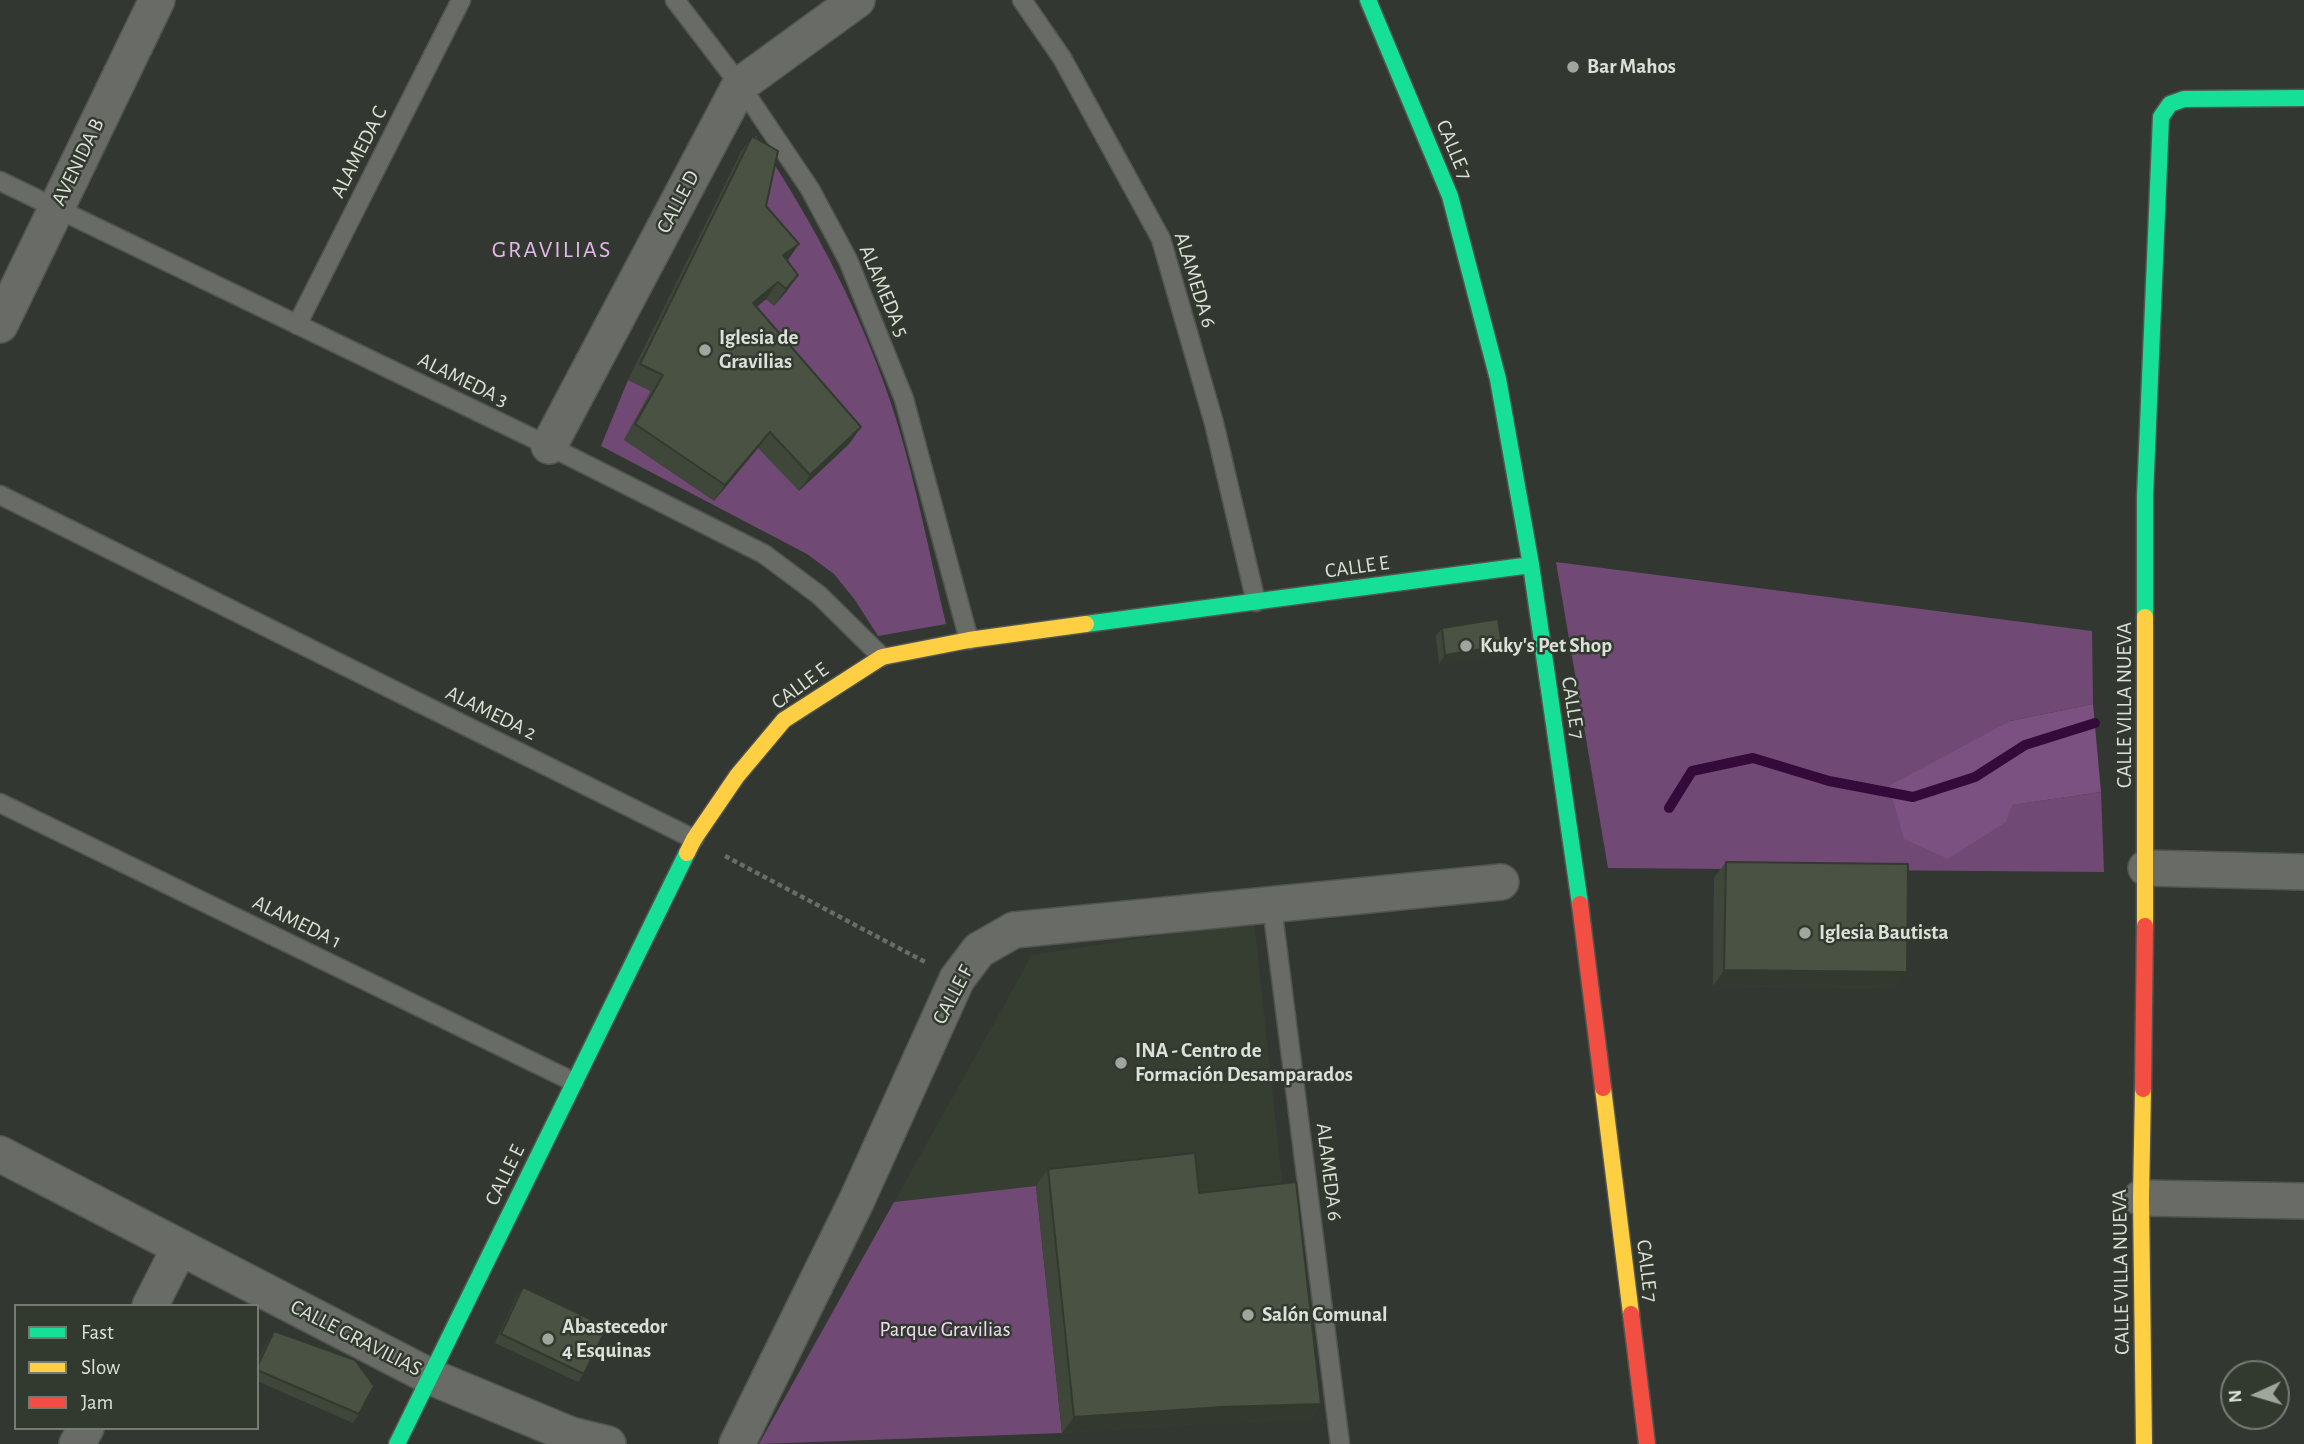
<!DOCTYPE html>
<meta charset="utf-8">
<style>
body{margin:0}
#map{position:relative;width:2304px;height:1444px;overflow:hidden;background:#333731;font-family:"Alegreya Sans",sans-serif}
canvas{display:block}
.legend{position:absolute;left:14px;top:1304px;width:245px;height:126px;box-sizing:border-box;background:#32392f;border:2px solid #767c73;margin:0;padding:9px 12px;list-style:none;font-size:21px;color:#dbe0d9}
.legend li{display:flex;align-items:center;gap:14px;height:35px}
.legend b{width:35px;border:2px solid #767c73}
.north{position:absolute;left:2220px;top:1360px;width:70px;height:70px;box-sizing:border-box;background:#32392f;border:2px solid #767c73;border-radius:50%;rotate:266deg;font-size:19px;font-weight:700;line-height:28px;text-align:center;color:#dbe0d9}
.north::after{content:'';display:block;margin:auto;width:24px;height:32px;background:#a0a59e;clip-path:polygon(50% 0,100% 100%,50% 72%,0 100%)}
</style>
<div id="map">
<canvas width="2304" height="1444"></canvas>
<ul class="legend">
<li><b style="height:9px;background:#16e098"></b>Fast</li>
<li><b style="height:9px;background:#ffcf43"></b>Slow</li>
<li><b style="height:9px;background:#f24e42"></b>Jam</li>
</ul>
<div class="north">N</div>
</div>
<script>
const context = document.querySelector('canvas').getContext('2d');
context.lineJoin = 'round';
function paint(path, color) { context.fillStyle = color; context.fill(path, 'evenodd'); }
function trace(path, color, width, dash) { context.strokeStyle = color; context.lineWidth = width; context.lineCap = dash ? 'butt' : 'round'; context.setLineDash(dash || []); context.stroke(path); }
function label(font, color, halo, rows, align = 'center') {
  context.font = font + ' "Alegreya Sans",sans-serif'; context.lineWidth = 5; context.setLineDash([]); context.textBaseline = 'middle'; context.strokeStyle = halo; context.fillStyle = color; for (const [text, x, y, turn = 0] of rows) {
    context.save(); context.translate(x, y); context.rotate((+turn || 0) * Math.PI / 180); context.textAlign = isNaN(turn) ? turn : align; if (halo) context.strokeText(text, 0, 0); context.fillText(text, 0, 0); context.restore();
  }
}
const built = new Path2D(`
 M 1254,921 L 1284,1198 L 1187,1209 L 1183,1170 L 894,1202 L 1032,955 Z`);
const green = new Path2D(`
 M 756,136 C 814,223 866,321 897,422 C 917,488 930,557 946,624 L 878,636 L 855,600 L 834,574 L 807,554 L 601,446 L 628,380 L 651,391 L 624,440 L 741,320 L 766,299 L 774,305 L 772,271 L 787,260 L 741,152 Z
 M 1556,562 L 2092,631 L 2093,704 L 2010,721 L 2011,805 L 2101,792 L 2104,872 L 1608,868 Z
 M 1036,1186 L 1062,1433 L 759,1444 L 894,1202 Z`);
const forest = new Path2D(`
 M 2093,704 L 2101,792 L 2012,805 L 2006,822 L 1948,859 L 1904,839 L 1889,786 L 2010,721 Z`);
const stream = new Path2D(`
 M 1669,808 L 1692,771 L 1753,758 L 1829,781 L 1913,797 L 1975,777 L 2025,745 L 2095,723`);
const path = new Path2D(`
 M 725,856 L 925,962`);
const lane = new Path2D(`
 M 675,0 L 740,85 L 810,189 L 848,260 L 904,399 L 969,640
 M 1022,0 L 1062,58 L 1161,239 L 1214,423 L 1256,602
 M 0,181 L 549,446 L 764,554 L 819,595 L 882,657
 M 297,325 L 461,0
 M 0,495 L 694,839
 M 0,803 L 574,1082
 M 1272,906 L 1340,1444`);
const street = new Path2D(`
 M 0,325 L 157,0
 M 549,446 L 740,85 L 857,0
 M 2146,868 L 2304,872
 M 0,1154 L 431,1377 L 571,1435 L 608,1444
 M 2141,1198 L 2304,1201
 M 150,1306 L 180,1247
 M 77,1444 L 86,1428
 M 737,1444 L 856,1202 L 957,979 L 979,950 L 1014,930 L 1501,882`);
const fast = new Path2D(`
 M 1368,0 L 1450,196 L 1498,379 L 1531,565 L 1580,904
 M 2145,617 L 2145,497 L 2161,117 L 2170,104 L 2184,99 L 2304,98
 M 1086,624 L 1531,565
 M 397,1444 L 687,853`);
const slow = new Path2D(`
 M 687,853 L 694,839 L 737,776 L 784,720 L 882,657 L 969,640 L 1086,624
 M 2145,926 L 2145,617
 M 1603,1088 L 1631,1314
 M 2143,1089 L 2141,1198 L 2144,1444`);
const jam = new Path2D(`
 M 1580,904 L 1603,1088
 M 2143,1089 L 2145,926
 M 1631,1314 L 1647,1444`);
const wall = new Path2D(`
 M 752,136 L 766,206 L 787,260 L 787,291 L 774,306 L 766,299 L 756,307 L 861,427 L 849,444 L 799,491 L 758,448 L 714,501 L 624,440 L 651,391 L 628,380 L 741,152 Z
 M 1442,628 L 1496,655 L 1439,664 L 1436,636 Z
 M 1726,862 L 1896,988 L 1713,986 L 1714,878 Z
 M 1048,1169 L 1199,1193 L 1321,1404 L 1310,1420 L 1211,1423 L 1062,1433 L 1036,1186 Z
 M 523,1287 L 584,1374 L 578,1382 L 495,1343 L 517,1296 Z
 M 274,1331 L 359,1414 L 353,1423 L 257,1381 L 257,1363 L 268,1340 Z`);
const shadedWall = new Path2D(`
 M 799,244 L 788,260 L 772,271 L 783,255 Z
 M 798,275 L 787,291 L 774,306 L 786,289 Z
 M 778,282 L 766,299 L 741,320 L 753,303 Z
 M 861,427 L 849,444 L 799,491 L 810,475 Z
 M 770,432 L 758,448 L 714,501 L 725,485 Z
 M 1502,646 L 1496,655 L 1439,664 L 1445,655 Z
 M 1724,970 L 1907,972 L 1896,988 L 1713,986 Z
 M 1321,1404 L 1310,1420 L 1211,1423 L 1062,1433 L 1074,1417 L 1222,1407 Z`);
const building = new Path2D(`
 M 752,136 L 778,151 L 766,206 L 799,244 L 783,255 L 798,275 L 786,289 L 778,282 L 753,303 L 861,427 L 810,475 L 770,432 L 725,485 L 635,424 L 663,375 L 640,364 Z
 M 1498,619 L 1502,646 L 1445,655 L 1442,628 Z
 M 1726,862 L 1908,864 L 1907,972 L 1724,970 Z
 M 1195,1153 L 1199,1193 L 1296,1182 L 1321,1404 L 1222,1407 L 1074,1417 L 1048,1169 Z
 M 523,1287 L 607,1327 L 584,1374 L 501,1334 Z
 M 274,1331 L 355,1360 L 374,1386 L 359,1414 L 257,1370 L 257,1367 Z`);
const markers = [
 [1573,67,7,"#a0a59e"],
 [705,350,7,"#a0a59e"],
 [1466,646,7,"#a0a59e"],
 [1805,933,7,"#a0a59e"],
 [1121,1063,7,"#a0a59e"],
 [1248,1315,7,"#a0a59e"],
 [548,1339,7,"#a0a59e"]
];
const poiNames = [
 ["Bar Mahos",1587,67],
 ["Iglesia de",719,338],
 ["Gravilias",719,362],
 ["Kuky's Pet Shop",1480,646],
 ["Iglesia Bautista",1819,933],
 ["INA - Centro de",1135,1051],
 ["Formación Desamparados",1135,1075],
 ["Salón Comunal",1262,1315],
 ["Abastecedor",562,1327],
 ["4 Esquinas",562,1351]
];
const streetNames = [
 ["CALLE 7",1454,150,67],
 ["ALAMEDA C",359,152,-63],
 ["AVENIDA B",78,162,-64],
 ["CALLE D",678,202,-62],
 ["ALAMEDA 6",1195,280,73],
 ["ALAMEDA 5",884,291,67],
 ["ALAMEDA 3",463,380,26],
 ["CALLE E",1357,567,-8],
 ["CALLE E",800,686,-36],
 ["CALLE VILLA NUEVA",2125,705,-90],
 ["CALLE 7",1573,708,81],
 ["ALAMEDA 2",491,713,26],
 ["ALAMEDA 1",297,922,26],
 ["CALLE F",953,995,-62],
 ["ALAMEDA 6",1329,1172,83],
 ["CALLE E",505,1175,-64],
 ["CALLE 7",1647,1271,83],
 ["CALLE VILLA NUEVA",2121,1272,-91],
 ["CALLE GRAVILIAS",356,1338,27]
];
const parkNames = [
 ["Parque Gravilias",945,1330]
];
const quarterNames = [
 ["GRAVILIAS",552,250]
];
paint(built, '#353e30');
paint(green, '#704a75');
paint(forest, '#7a5181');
trace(stream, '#340a3a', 10);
trace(lane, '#51554f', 21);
trace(street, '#51554f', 38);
trace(fast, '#51554f', 19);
trace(slow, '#51554f', 19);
trace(jam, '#51554f', 19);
trace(path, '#696d68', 4.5, [5, 3.5]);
trace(lane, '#696b67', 18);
trace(street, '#696b67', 35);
trace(fast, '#16e098', 16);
trace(slow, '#ffcf43', 16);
trace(jam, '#f24e42', 16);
paint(wall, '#3f473a');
paint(shadedWall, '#33392f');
paint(building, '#495243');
trace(building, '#33392f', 2);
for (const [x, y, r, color] of markers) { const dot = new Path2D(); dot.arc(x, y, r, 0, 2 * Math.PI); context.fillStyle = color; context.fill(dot); trace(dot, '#32392f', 2.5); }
label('bold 21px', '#dbe0d9', '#32392f', poiNames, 'left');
label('21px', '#dbe0d9', '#32392f', streetNames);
label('21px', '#f5d9f9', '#32392f', parkNames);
context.letterSpacing = '2px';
label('24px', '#e7b3ef', '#32392f', quarterNames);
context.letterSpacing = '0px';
</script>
